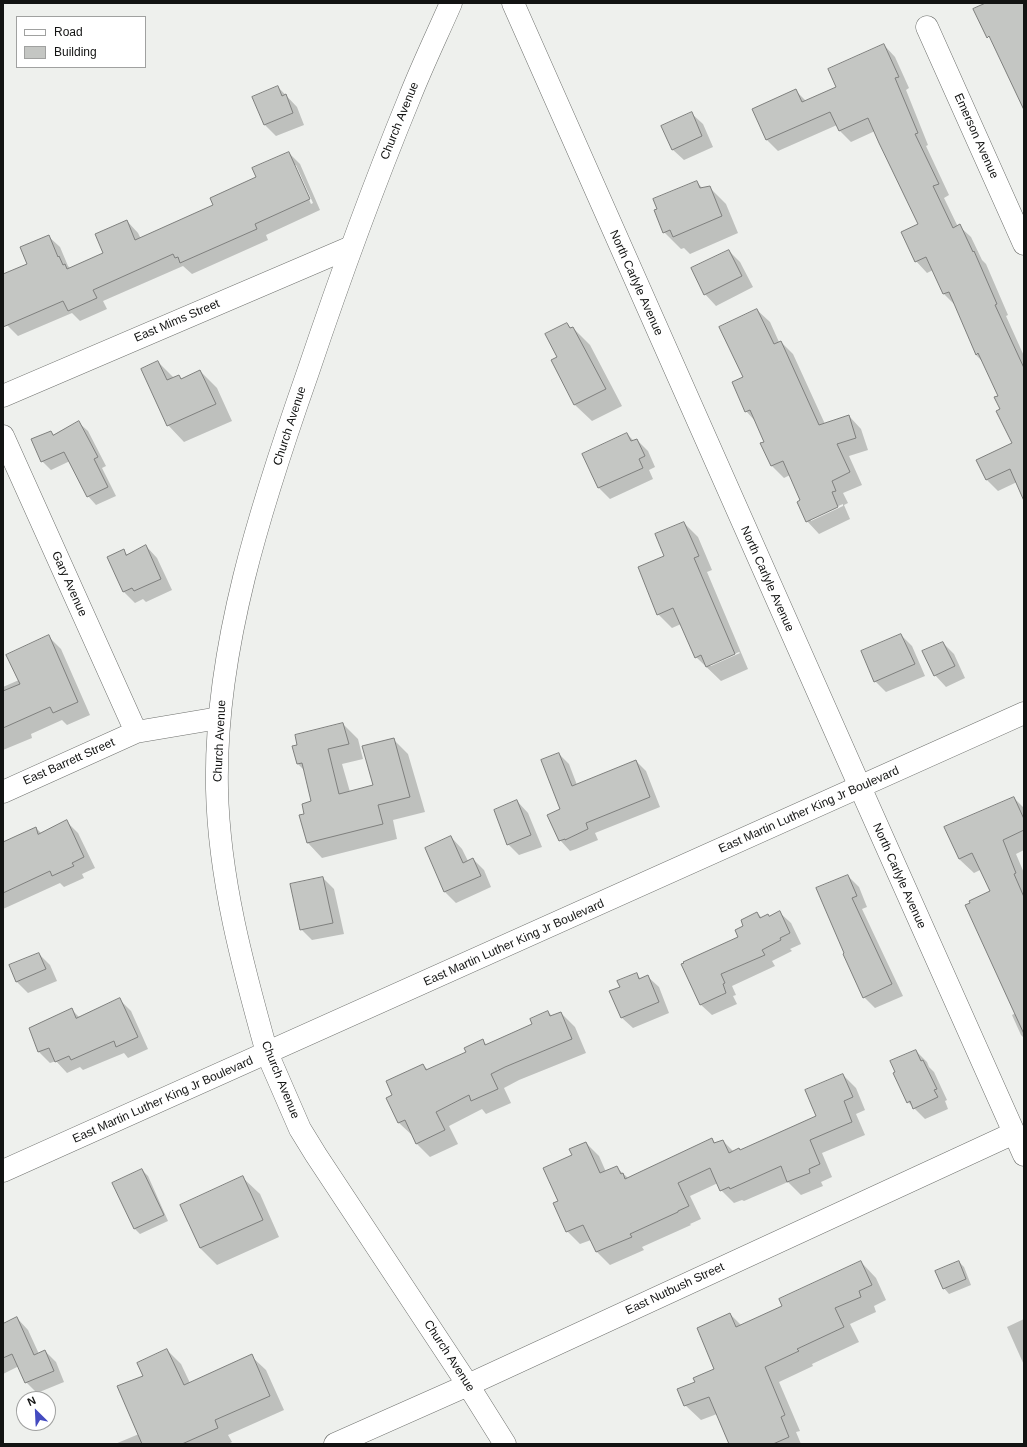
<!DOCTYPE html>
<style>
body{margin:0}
#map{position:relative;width:1027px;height:1447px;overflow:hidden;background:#eef0ed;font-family:Arial,sans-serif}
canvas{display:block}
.frame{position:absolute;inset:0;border:4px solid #121312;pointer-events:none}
.legend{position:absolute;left:16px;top:16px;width:130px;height:52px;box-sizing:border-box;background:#fff;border:1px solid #a0a1a0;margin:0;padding:5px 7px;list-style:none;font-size:12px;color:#121312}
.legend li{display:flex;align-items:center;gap:8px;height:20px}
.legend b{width:20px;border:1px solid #a0a1a0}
.north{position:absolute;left:16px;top:1391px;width:40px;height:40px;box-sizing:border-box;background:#fff;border:1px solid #a0a1a0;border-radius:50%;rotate:336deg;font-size:11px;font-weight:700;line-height:16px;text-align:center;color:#121312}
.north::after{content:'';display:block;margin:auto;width:14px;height:18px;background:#444bc0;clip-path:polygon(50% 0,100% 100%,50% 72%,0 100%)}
</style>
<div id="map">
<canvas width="1027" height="1447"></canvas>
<div class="frame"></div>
<ul class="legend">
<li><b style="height:5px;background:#fff"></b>Road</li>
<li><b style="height:11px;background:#c4c6c3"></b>Building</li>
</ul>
<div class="north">N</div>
</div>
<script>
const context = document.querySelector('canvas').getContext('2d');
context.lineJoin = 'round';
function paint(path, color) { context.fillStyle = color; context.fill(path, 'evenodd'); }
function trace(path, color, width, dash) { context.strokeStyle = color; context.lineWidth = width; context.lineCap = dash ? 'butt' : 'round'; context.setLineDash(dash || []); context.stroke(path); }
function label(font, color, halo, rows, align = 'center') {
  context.font = font + ' Arial,sans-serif'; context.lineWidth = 3; context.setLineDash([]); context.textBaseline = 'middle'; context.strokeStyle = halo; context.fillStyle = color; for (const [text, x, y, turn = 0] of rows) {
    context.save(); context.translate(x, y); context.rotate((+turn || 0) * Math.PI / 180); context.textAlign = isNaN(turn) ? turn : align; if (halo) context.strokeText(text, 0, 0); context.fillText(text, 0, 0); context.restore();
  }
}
const shadow = new Path2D(`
 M 884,45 L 895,57 L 909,88 L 906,90 L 928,145 L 926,146 L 949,195 L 944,198 L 958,227 L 959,226 L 971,237 L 982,260 L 986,264 L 1008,315 L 1006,316 L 1024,356 L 1024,498 L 1017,482 L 998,491 L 987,480 L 1013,444 L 1001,410 L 999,396 L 983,362 L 976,355 L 956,306 L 944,294 L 933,270 L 927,273 L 916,261 L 919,224 L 875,131 L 851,142 L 840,131 L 837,125 L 778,151 L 767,140 L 753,110 L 796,91 L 806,101 L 837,88 Z
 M 278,87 L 297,107 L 304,125 L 276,136 L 265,125 L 254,97 Z
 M 691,113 L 703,124 L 713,147 L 684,160 L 672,149 Z
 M 289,153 L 300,164 L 320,210 L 266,235 L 268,240 L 192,274 L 183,266 L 103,301 L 107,309 L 80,321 L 72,313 L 18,336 L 7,325 L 3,317 L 3,275 L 28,265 L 48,236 L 60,247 L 68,266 L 70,268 L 104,253 L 127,221 L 138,233 L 141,239 L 214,205 L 257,177 ZM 294,165 L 296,165 L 313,203 L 311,204 Z
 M 697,182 L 703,189 L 709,187 L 726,204 L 738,233 L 690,254 L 684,248 L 681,249 L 664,232 Z
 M 729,251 L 740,262 L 753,287 L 716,306 L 705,294 Z
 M 757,310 L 770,322 L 779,342 L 781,342 L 793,354 L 825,424 L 849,416 L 861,429 L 868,450 L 849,456 L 862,485 L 843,493 L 848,503 L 844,505 L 850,519 L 819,534 L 807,521 L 802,500 L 790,475 L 784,478 L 771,465 L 765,442 L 756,422 L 746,411 L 745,377 ZM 843,504 L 843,506 L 811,521 L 811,518 Z
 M 567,324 L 571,328 L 573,328 L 590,345 L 622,406 L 592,421 L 575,405 L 552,361 L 558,358 Z
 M 158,362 L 174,378 L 178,376 L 182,379 L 200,371 L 217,388 L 232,421 L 184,442 L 168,425 Z
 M 79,423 L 88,431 L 106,466 L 102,468 L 116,496 L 96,505 L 88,496 L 70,461 L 51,470 L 42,461 L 51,432 L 54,435 Z
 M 627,434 L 634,441 L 637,440 L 648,451 L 655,467 L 649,470 L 653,479 L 610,499 L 599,488 L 583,454 Z
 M 684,523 L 698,537 L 712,570 L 707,572 L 748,669 L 721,681 L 696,657 L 681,624 L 672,628 L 658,614 L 666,556 ZM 739,652 L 740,653 L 711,666 L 709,665 Z
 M 146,546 L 157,558 L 172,590 L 146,602 L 143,599 L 135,603 L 124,592 L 108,557 L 123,551 L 128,555 Z
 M 901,635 L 912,646 L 925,676 L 886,692 L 875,681 Z
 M 49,637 L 61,649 L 90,715 L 67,725 L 62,720 L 31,734 L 32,738 L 3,750 L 3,687 L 19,680 Z
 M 943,643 L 954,654 L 965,678 L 946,687 L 935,675 Z
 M 343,724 L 358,739 L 363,759 L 342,764 L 350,792 L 374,786 L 393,739 L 408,754 L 425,812 L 393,820 L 397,839 L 322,858 L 308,843 L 306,815 L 312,802 L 305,771 L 298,764 L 294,747 Z
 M 559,754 L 569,764 L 577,785 L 636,761 L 646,771 L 660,807 L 595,833 L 598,840 L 576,849 L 570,851 L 560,840 L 562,810 Z
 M 1014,798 L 1024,808 L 1024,850 L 1016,854 L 1024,873 L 1024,1038 L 1021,1035 L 1012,1015 L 1016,1013 L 991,892 L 980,870 L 974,873 L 959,859 Z
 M 517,801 L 528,813 L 542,847 L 519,855 L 508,844 Z
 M 67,822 L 78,833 L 95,868 L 82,874 L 84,878 L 64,887 L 60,883 L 3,909 L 3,843 L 36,828 L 42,834 Z
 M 451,837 L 462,849 L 468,861 L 473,859 L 484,870 L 491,887 L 456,903 L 445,892 Z
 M 848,876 L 859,887 L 867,907 L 862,909 L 903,996 L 875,1008 L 864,997 Z
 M 323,878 L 334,889 L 344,934 L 312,940 L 301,929 Z
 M 779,912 L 791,923 L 801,944 L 790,949 L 792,951 L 772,961 L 775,966 L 732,986 L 736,995 L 733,996 L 737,1004 L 712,1015 L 700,1004 L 740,937 L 745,926 L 757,913 L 762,918 L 769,917 Z
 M 39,954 L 50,965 L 57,981 L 28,993 L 17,982 L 10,966 Z
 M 636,974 L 641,979 L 647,976 L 659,987 L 669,1013 L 633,1028 L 621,1017 L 621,987 Z
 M 120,1000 L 131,1011 L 148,1049 L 128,1058 L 124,1053 L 83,1070 L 80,1067 L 67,1073 L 56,1061 L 50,1063 L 39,1052 L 30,1028 L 72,1010 L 80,1018 Z
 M 548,1012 L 553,1017 L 561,1013 L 575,1027 L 586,1053 L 519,1080 L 504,1088 L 511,1103 L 486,1114 L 482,1109 L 449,1126 L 458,1144 L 430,1157 L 416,1143 L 413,1136 L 399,1123 L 393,1095 L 423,1065 L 428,1070 L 467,1053 L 482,1040 L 487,1045 L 533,1025 Z
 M 916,1051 L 927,1062 L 929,1067 L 934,1072 L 947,1100 L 945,1101 L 948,1109 L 925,1119 L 908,1102 L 896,1073 Z
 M 843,1075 L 856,1088 L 865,1110 L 856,1114 L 865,1135 L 822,1153 L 832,1177 L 821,1182 L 823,1186 L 801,1195 L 788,1182 L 744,1201 L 742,1200 L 734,1203 L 721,1190 L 718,1183 L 690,1196 L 701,1219 L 690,1224 L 691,1225 L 642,1247 L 644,1250 L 610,1265 L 597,1252 L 591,1240 L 580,1244 L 567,1231 L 559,1201 L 573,1156 L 586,1143 L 599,1156 L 606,1172 L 616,1167 L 628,1178 L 712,1139 L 716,1144 L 723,1141 L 734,1152 L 740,1151 L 817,1117 Z
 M 142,1170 L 148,1176 L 168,1221 L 140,1234 L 134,1228 Z
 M 243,1178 L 260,1194 L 279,1237 L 217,1265 L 200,1248 L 181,1205 Z
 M 861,1262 L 876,1278 L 886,1300 L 874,1306 L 876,1312 L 850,1324 L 859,1342 L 812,1364 L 813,1366 L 779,1382 L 800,1431 L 796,1432 L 801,1444 L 730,1444 L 717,1414 L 701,1420 L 685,1405 L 696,1382 L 716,1370 L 730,1314 L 742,1326 L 784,1307 Z
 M 959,1262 L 964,1267 L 971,1285 L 949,1294 L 944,1288 Z
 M 17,1318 L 28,1330 L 39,1354 L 45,1351 L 56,1362 L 64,1382 L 37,1393 L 26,1382 L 19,1366 L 3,1374 L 3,1325 Z
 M 1024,1319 L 1024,1365 L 1007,1327 Z
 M 167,1350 L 181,1364 L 190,1383 L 251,1356 L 266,1370 L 284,1410 L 228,1435 L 232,1442 L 228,1444 L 115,1444 L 139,1434 L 144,1376 Z`);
const building = new Path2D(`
 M 986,3 L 1024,3 L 1024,110 L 989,36 L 987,38 L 973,9 Z
 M 884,44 L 899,77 L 895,78 L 918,133 L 915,134 L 939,184 L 933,186 L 953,228 L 960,224 L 973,252 L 974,251 L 997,304 L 995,305 L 1024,368 L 1024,501 L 1010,469 L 986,480 L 976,460 L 1012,443 L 996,411 L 1000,409 L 994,397 L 998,396 L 978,353 L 976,355 L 949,292 L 943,294 L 926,257 L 915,262 L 901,232 L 918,224 L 879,143 L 868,118 L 839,131 L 830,112 L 766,140 L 752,109 L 796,89 L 802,102 L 836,87 L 828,69 Z
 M 278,86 L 282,96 L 286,94 L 293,113 L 264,125 L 252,97 Z
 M 692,112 L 702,136 L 672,150 L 661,126 Z
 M 289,152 L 310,199 L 255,224 L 257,229 L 180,263 L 178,257 L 175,258 L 173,254 L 93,290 L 97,298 L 68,311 L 63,301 L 3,327 L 3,274 L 27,264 L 20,247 L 49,235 L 58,257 L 59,256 L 63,265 L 65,264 L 67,269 L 103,253 L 95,234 L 127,220 L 135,240 L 213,205 L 210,198 L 256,177 L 252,168 Z
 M 697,181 L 700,188 L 710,186 L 722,216 L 673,237 L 670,230 L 663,233 L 654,210 L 657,209 L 653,199 Z
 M 729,250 L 742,276 L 704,295 L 691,268 Z
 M 757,309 L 774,344 L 781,341 L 819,425 L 849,415 L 856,438 L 837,444 L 850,472 L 832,481 L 836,491 L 832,492 L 838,507 L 806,522 L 797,502 L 800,500 L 783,461 L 771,466 L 760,443 L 764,442 L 750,410 L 745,412 L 732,382 L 743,377 L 719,327 Z
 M 567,323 L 570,328 L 573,327 L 606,389 L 574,405 L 551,360 L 557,357 L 545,334 Z
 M 158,361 L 167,380 L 179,375 L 181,379 L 200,370 L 216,404 L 167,426 L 141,369 Z
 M 79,421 L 98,457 L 94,459 L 108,487 L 87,497 L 64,452 L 41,462 L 31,439 L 51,431 L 53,435 Z
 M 627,433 L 631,441 L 637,439 L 645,456 L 639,459 L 643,468 L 598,488 L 582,454 Z
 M 684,522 L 699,556 L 694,558 L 735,654 L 706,667 L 701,655 L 695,658 L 673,608 L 657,615 L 638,567 L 664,556 L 655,534 Z
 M 146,545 L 161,579 L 134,591 L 132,588 L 123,592 L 107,557 L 124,549 L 126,555 Z
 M 901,634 L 915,664 L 874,682 L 861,651 Z
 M 49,635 L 78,702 L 53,713 L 50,707 L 3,728 L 3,691 L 20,684 L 6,655 Z
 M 943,642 L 955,666 L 934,676 L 922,651 Z
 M 343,723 L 349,744 L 328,749 L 339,794 L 373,785 L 362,746 L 394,738 L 410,797 L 378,805 L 383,824 L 307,843 L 299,815 L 304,814 L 302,804 L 311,801 L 302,763 L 297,764 L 292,746 L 297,745 L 295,735 Z
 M 559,753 L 572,786 L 636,760 L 650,797 L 586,823 L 588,829 L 565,840 L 565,839 L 559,841 L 547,815 L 560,809 L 541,760 Z
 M 1014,797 L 1024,819 L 1024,830 L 1003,840 L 1016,873 L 1014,874 L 1024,897 L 1024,1034 L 965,905 L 970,903 L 969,901 L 990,891 L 972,853 L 959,859 L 944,827 Z
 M 517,800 L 531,835 L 507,845 L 494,810 Z
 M 67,820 L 84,857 L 72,863 L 74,866 L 52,876 L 50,871 L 3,893 L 3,842 L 36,827 L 38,834 Z
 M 451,836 L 463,863 L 473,858 L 481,876 L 444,892 L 425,848 Z
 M 848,875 L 857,896 L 852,898 L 892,984 L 863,998 L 843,954 L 844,953 L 816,888 Z
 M 323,877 L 333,923 L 300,930 L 290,884 Z
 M 780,911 L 790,933 L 780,938 L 781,940 L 762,950 L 765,955 L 721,974 L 725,983 L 723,984 L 726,993 L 700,1005 L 681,964 L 684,963 L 683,962 L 738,937 L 735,930 L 743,926 L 741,920 L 757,912 L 760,918 L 768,914 L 769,916 Z
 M 39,953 L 46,969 L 16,982 L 9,965 Z
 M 637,973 L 639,979 L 648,975 L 659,1002 L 621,1018 L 609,991 L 620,987 L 617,981 Z
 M 120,998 L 138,1037 L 116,1047 L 114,1041 L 71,1060 L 69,1056 L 55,1062 L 49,1048 L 38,1052 L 29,1028 L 72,1008 L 76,1018 Z
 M 548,1011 L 550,1016 L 561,1012 L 572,1039 L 505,1067 L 491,1074 L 498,1089 L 471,1101 L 469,1095 L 436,1112 L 445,1130 L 416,1144 L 405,1120 L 398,1123 L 386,1098 L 392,1095 L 386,1081 L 423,1064 L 426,1070 L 466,1052 L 464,1048 L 483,1039 L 485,1045 L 494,1041 L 532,1024 L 530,1019 Z
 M 916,1050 L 921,1061 L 923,1060 L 937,1089 L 934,1090 L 938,1097 L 913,1109 L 910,1101 L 907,1103 L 893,1073 L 895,1072 L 890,1061 Z
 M 843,1074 L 853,1097 L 844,1101 L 852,1122 L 810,1140 L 820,1164 L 809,1169 L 810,1173 L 787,1182 L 781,1166 L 730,1189 L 729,1187 L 720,1191 L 710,1168 L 678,1183 L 689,1206 L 678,1211 L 678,1212 L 630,1234 L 632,1237 L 596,1252 L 583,1225 L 566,1232 L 553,1203 L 558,1201 L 543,1168 L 572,1155 L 569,1149 L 586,1142 L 600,1173 L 617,1166 L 621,1174 L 623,1173 L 625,1179 L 712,1138 L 714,1143 L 723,1140 L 729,1153 L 739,1148 L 740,1150 L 816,1116 L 805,1090 Z
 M 142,1169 L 164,1215 L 134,1229 L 112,1183 Z
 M 243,1176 L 263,1220 L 200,1248 L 180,1205 Z
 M 861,1261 L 872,1285 L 859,1291 L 861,1297 L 835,1308 L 844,1327 L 797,1349 L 799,1351 L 765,1367 L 785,1415 L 781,1417 L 789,1437 L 773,1444 L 729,1444 L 709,1397 L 684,1406 L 677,1389 L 695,1382 L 693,1378 L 714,1369 L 697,1328 L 730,1313 L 736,1327 L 782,1306 L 779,1299 Z
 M 959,1261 L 966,1279 L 943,1289 L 935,1271 Z
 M 17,1317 L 34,1355 L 45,1350 L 54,1371 L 25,1383 L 12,1354 L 3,1358 L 3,1324 Z
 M 167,1349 L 184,1385 L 252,1354 L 270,1396 L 215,1420 L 218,1428 L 182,1444 L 142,1444 L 117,1386 L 143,1376 L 137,1363 Z`);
const street = new Path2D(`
 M 513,3 L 860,787 L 1024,1155
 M 927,27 L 1024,244
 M 3,396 L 351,247
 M 3,436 L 136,732
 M 3,792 L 136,732 L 219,718
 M 267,1053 L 300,1129 L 316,1155 L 468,1385 L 505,1444
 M 335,1444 L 468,1385 L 1014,1133`);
const secondary = new Path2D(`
 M 267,1053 C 243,967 219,879 217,789 C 214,649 262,503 308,372 C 339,280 372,189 409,99 C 422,66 437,35 451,3
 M 3,1171 L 1024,713`);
const streetNames = [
 ["Church Avenue",400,121,-68],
 ["Emerson Avenue",976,136,66],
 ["North Carlyle Avenue",636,283,66],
 ["East Mims Street",177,321,-23],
 ["Church Avenue",290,426,-72],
 ["North Carlyle Avenue",767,579,66],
 ["Gary Avenue",69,584,66],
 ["Church Avenue",220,741,-87],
 ["East Barrett Street",69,762,-24],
 ["East Martin Luther King Jr Boulevard",809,810,-24],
 ["North Carlyle Avenue",899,876,66],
 ["East Martin Luther King Jr Boulevard",514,943,-24],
 ["Church Avenue",280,1080,68],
 ["East Martin Luther King Jr Boulevard",163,1100,-24],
 ["East Nutbush Street",675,1289,-25],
 ["Church Avenue",449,1356,57]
];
paint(shadow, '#0003');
paint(building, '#c4c6c3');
trace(building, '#7e7f7d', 1);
trace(street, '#6e706d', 23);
trace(secondary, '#6e706d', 23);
trace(street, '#fff', 22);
trace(secondary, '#fff', 22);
label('12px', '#121312', '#fff', streetNames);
</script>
